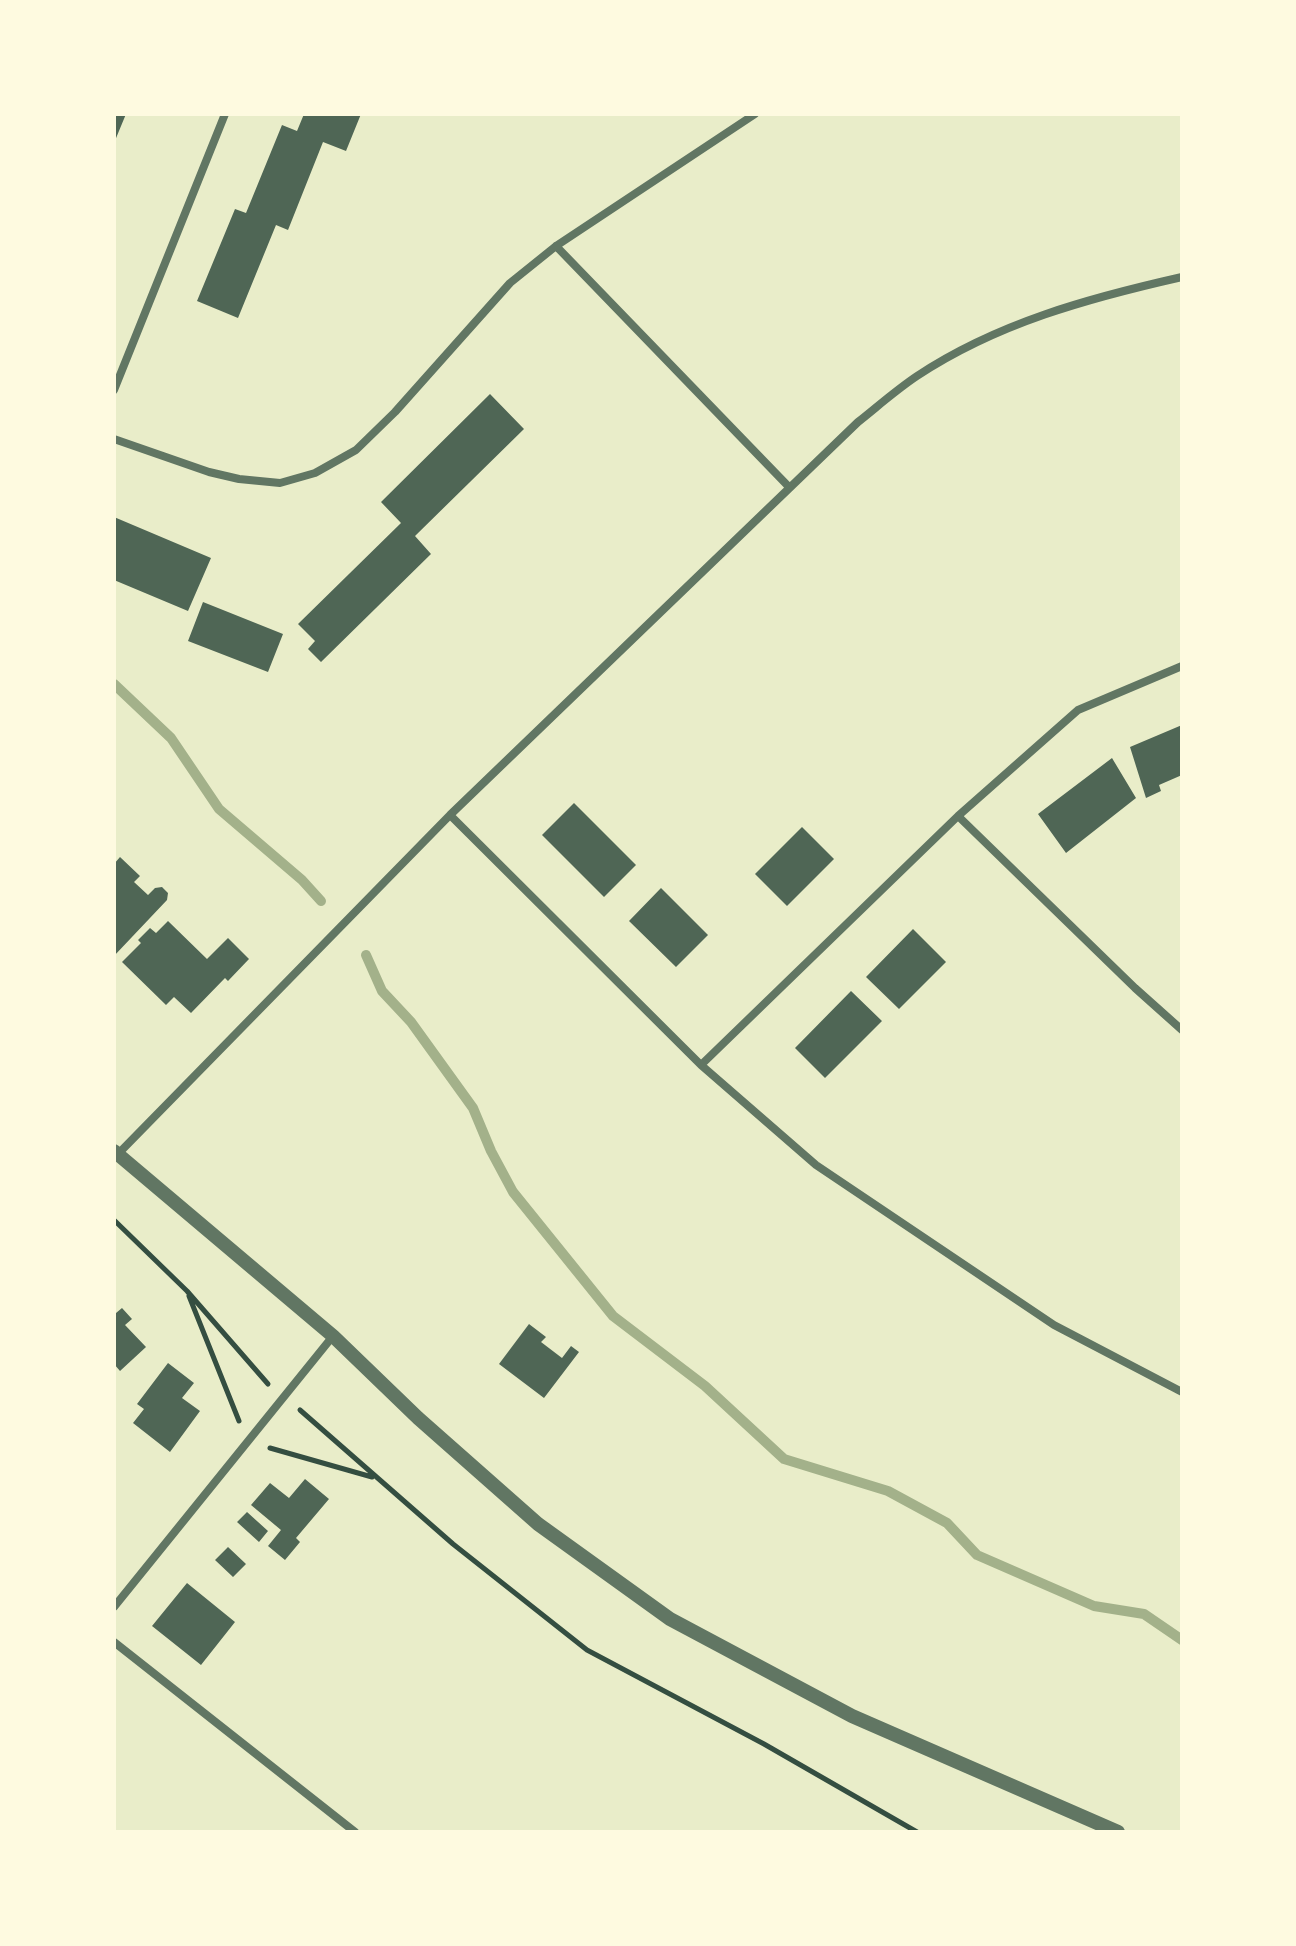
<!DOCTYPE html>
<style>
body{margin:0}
#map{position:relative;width:1296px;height:1946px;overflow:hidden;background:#e9edc9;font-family:"Libre Baskerville",serif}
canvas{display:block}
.frame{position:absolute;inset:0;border:116px solid #fefae0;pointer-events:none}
</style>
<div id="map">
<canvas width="1296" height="1946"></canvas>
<div class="frame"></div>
</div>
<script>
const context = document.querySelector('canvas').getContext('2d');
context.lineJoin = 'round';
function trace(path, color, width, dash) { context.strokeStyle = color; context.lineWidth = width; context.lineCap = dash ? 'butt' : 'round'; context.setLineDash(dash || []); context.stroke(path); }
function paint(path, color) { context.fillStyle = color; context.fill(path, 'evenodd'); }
const stream = new Path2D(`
 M 114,684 L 171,738 L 219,809 L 302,880 L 321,901
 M 366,955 L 382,991 L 411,1022 L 473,1108 L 491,1151 L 513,1192 L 613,1316 L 705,1386 L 784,1459 L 888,1491 L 947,1523 L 977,1555 L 1094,1606 L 1144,1614 L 1182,1640`);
const building = new Path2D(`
 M 114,114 L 126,114 L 114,143 Z
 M 304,114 L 361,114 L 346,151 L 323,142 L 288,230 L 276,225 L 238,318 L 197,301 L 235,209 L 246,213 L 282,125 L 297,131 Z
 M 490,394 L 524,429 L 415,536 L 431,554 L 321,662 L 308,649 L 315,641 L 298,624 L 401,523 L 381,502 Z
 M 114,517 L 211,558 L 188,611 L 114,580 Z
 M 203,602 L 283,634 L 268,672 L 188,641 Z
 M 1182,725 L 1182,775 L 1159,785 L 1161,791 L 1146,798 L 1130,747 Z
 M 1112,758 L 1136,798 L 1066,853 L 1038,814 Z
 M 574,803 L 636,865 L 604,897 L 542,835 Z
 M 802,827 L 834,859 L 787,906 L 755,874 Z
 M 120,857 L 140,876 L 134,882 L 148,895 L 155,888 L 162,887 L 168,893 L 167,900 L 114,956 L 114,864 Z
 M 661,888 L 708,935 L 676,967 L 629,921 Z
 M 168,921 L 207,959 L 228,938 L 249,959 L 228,981 L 225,978 L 191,1013 L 174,997 L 166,1005 L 122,962 L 141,943 L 138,940 L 150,928 L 156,933 Z
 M 913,929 L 946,962 L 899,1009 L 866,977 Z
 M 851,991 L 882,1021 L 825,1078 L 795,1048 Z
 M 122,1308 L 132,1319 L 125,1325 L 146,1347 L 120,1371 L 114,1364 L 114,1310 L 116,1313 Z
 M 529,1324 L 546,1337 L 541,1342 L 562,1358 L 571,1346 L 579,1352 L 544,1398 L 499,1364 Z
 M 168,1363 L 194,1383 L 182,1398 L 200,1411 L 170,1452 L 133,1423 L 144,1409 L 137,1404 Z
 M 305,1479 L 329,1499 L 296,1538 L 300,1542 L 285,1560 L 268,1546 L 281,1530 L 251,1505 L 270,1483 L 289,1498 Z
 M 247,1512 L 268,1531 L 259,1542 L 237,1522 Z
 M 228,1547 L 246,1564 L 233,1577 L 215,1560 Z
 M 187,1583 L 235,1622 L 201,1665 L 152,1626 Z`);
const path = new Path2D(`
 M 114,1220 L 187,1291 L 268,1384
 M 189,1296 L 239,1421
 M 300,1410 L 453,1544 L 587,1650 L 764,1744 L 917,1832
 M 270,1448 L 372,1477`);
const minor = new Path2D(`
 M 556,246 L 789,487
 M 114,390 L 225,114
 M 114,439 L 209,472 L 239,479 L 280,483 L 315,473 L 356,450 L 395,412 L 510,283 L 556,246 L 755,114
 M 450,815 L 701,1065 L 816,1165 L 1054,1325 L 1182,1392
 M 958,816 L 1135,988 L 1182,1030
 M 701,1065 L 958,816 L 1078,710 L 1182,666
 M 118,1154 L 450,815 L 858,422 C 877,407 896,390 917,376 C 997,323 1089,298 1182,277
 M 114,1607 L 333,1336
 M 114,1642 L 355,1832`);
const tertiary = new Path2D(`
 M 114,1151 L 333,1336 L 418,1418 L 538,1524 L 670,1619 L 852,1716 L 1118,1832`);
trace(stream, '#a3b18a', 10);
paint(building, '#4f6655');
trace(path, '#344e41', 5);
trace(minor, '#617663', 8);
trace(tertiary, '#617663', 14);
</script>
